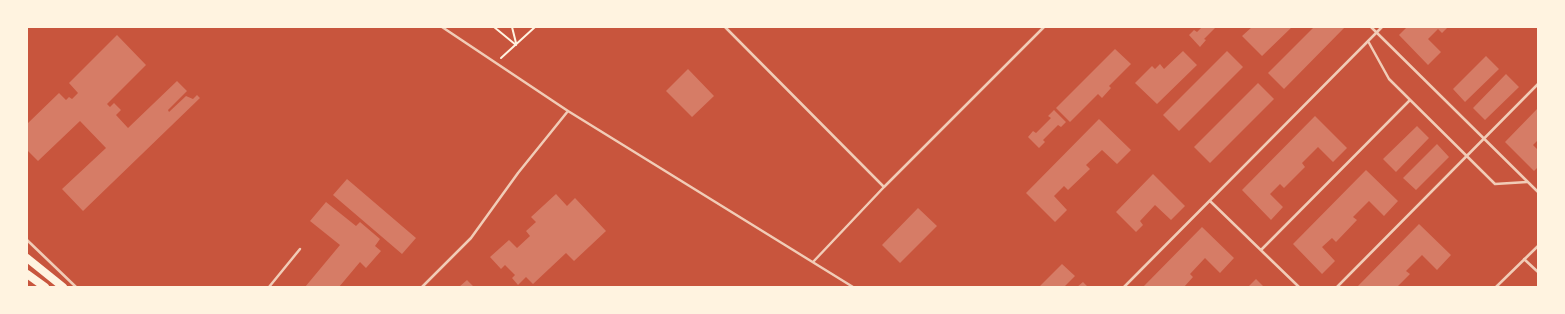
<!DOCTYPE html>
<style>
body{margin:0}
#map{position:relative;width:1565px;height:314px;overflow:hidden;background:#c8553d;font-family:Georgia,serif}
canvas{display:block}
.frame{position:absolute;inset:0;border:28px solid #fff3e0;pointer-events:none}
</style>
<div id="map">
<canvas width="1565" height="314"></canvas>
<div class="frame"></div>
</div>
<script>
const context = document.querySelector('canvas').getContext('2d');
context.lineJoin = 'round';
function paint(path, color) { context.fillStyle = color; context.fill(path, 'evenodd'); }
function trace(path, color, width, dash) { context.strokeStyle = color; context.lineWidth = width; context.lineCap = dash ? 'butt' : 'round'; context.setLineDash(dash || []); context.stroke(path); }
const building = new Path2D(`
 M 1202,27 L 1216,27 L 1204,39 L 1206,40 L 1200,47 L 1189,35 L 1194,30 L 1197,32 Z
 M 1252,27 L 1292,27 L 1262,56 L 1242,36 Z
 M 1314,27 L 1345,27 L 1284,89 L 1268,73 Z
 M 1407,27 L 1448,27 L 1442,33 L 1438,29 L 1428,39 L 1441,52 L 1428,65 L 1399,35 Z
 M 117,35 L 146,65 L 107,104 L 110,107 L 114,103 L 121,110 L 116,115 L 128,128 L 177,81 L 187,91 L 168,110 L 169,112 L 186,96 L 193,99 L 197,95 L 200,98 L 83,211 L 62,189 L 106,148 L 80,121 L 38,161 L 27,150 L 27,124 L 59,93 L 66,100 L 69,97 L 72,99 L 78,93 L 69,83 Z
 M 1115,49 L 1131,64 L 1109,86 L 1111,88 L 1102,98 L 1098,94 L 1070,122 L 1056,108 Z
 M 1183,51 L 1197,65 L 1157,104 L 1135,83 L 1152,66 L 1155,69 L 1160,64 L 1164,69 Z
 M 1227,51 L 1243,67 L 1179,131 L 1163,115 Z
 M 1486,56 L 1499,69 L 1465,102 L 1453,89 Z
 M 688,69 L 714,96 L 692,117 L 666,91 Z
 M 1506,74 L 1519,87 L 1485,120 L 1473,108 Z
 M 1258,83 L 1274,99 L 1210,163 L 1194,147 Z
 M 1538,108 L 1538,140 L 1533,145 L 1538,150 L 1538,167 L 1534,171 L 1505,142 Z
 M 1054,110 L 1066,122 L 1061,127 L 1058,125 L 1043,140 L 1045,142 L 1039,148 L 1028,137 L 1033,131 L 1036,133 L 1051,118 L 1048,116 Z
 M 1315,116 L 1347,148 L 1333,162 L 1318,147 L 1302,163 L 1305,167 L 1284,188 L 1280,184 L 1270,194 L 1283,207 L 1271,220 L 1242,190 Z
 M 1099,119 L 1131,150 L 1117,164 L 1102,150 L 1086,165 L 1090,169 L 1068,190 L 1064,186 L 1054,196 L 1067,210 L 1055,222 L 1026,193 Z
 M 1417,126 L 1429,138 L 1396,172 L 1383,159 Z
 M 1437,144 L 1449,157 L 1416,190 L 1403,178 Z
 M 1366,170 L 1398,201 L 1384,216 L 1369,201 L 1353,217 L 1357,220 L 1336,242 L 1332,238 L 1322,247 L 1335,261 L 1322,274 L 1293,244 Z
 M 1153,174 L 1185,206 L 1171,220 L 1155,205 L 1140,221 L 1143,225 L 1136,232 L 1116,212 Z
 M 347,179 L 416,238 L 402,254 L 333,195 Z
 M 556,194 L 567,206 L 575,198 L 606,231 L 574,261 L 566,253 L 533,284 L 526,277 L 518,285 L 512,278 L 515,275 L 505,265 L 501,269 L 490,257 L 509,240 L 517,248 L 530,236 L 526,231 L 536,222 L 531,217 Z
 M 326,202 L 356,226 L 360,222 L 380,239 L 375,246 L 381,251 L 366,268 L 360,262 L 339,287 L 305,287 L 340,245 L 310,221 Z
 M 918,208 L 937,226 L 900,263 L 882,245 Z
 M 1419,224 L 1451,255 L 1437,270 L 1422,255 L 1406,271 L 1410,274 L 1397,287 L 1357,287 Z
 M 1202,227 L 1234,258 L 1220,273 L 1205,258 L 1190,274 L 1193,277 L 1184,287 L 1143,287 Z
 M 1062,264 L 1075,276 L 1064,287 L 1039,287 Z
 M 1256,279 L 1264,287 L 1248,287 Z
 M 467,280 L 474,287 L 459,287 Z
 M 1083,282 L 1088,287 L 1077,287 Z`);
const path = new Path2D(`
 M 494,27 L 516,45
 M 512,27 L 516,43
 M 501,58 L 535,27`);
const service = new Path2D(`
 M 442,27 L 568,111 L 853,287
 M 725,27 L 884,187
 M 1371,27 L 1538,192
 M 1368,41 L 1389,79 L 1495,184 L 1527,182
 M 1210,201 L 1299,287
 M 27,240 L 76,287
 M 1261,250 L 1410,100
 M 1524,259 L 1538,272
 M 813,262 L 884,187 L 1044,27
 M 269,287 L 300,249
 M 422,287 L 471,238 L 518,173 L 568,111
 M 1124,287 L 1382,27
 M 1337,287 L 1538,84
 M 1496,287 L 1538,246`);
const trunk = new Path2D(`
 M 27,258 L 63,287
 M 27,274 L 45,287`);
paint(building, '#d67c66');
trace(path, '#fff3e0', 2);
trace(service, '#f1ccb7', 2.5);
trace(trunk, '#fff3e0', 8);
</script>
